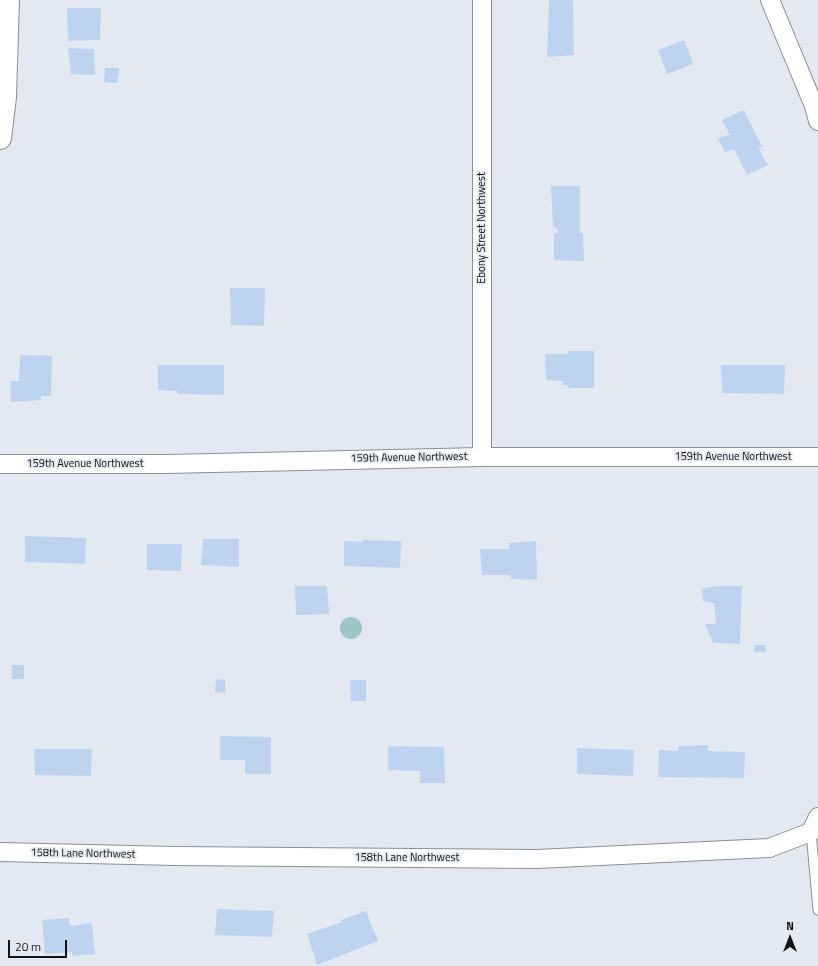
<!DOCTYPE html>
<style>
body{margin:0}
#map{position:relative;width:818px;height:966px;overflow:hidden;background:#e4e9f1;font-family:"Titillium Web",sans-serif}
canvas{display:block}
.north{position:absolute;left:770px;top:918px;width:40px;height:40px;-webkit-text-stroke:3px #e4e9f1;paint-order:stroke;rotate:0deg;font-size:11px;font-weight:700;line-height:16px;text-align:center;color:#111315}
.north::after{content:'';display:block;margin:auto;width:14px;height:18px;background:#111315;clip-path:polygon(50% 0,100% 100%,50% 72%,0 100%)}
.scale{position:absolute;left:8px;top:940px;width:59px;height:18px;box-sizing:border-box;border:2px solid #111315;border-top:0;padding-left:5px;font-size:12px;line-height:14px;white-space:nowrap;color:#111315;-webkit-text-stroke:3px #e4e9f1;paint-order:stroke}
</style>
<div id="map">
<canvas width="818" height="966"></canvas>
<div class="north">N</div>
<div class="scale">20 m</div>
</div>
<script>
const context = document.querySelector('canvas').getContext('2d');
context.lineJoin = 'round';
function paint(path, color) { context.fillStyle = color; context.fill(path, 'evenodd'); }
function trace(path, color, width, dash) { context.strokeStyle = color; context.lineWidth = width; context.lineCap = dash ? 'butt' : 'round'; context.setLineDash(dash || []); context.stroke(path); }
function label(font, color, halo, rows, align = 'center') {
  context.font = font + ' "Titillium Web",sans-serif'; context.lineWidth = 3.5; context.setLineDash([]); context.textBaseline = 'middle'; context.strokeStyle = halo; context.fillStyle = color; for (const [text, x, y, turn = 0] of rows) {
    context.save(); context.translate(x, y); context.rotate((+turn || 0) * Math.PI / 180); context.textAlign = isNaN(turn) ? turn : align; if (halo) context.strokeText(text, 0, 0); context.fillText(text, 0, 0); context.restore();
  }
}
const water = new Path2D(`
 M340 628a11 11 0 1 1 22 0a11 11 0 1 1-22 0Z`);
const building = new Path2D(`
 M 549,0 L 573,0 L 574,55 L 547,57 Z
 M 67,8 L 101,8 L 100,40 L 68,41 Z
 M 684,40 L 693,64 L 667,74 L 658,50 Z
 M 68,48 L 94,49 L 95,75 L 71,74 Z
 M 105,68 L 119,68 L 118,83 L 104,82 Z
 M 744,110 L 762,147 L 758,148 L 768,165 L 747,175 L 734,149 L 725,152 L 718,138 L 730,135 L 722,120 Z
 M 551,186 L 580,186 L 580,233 L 583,233 L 584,261 L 554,260 L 554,233 L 558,233 L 557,228 L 553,227 Z
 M 230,288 L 265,288 L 264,326 L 231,325 Z
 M 568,351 L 594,351 L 594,388 L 569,388 L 568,385 L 563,385 L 562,381 L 546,380 L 545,354 L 568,354 Z
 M 20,355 L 52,356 L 51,396 L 41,396 L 41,400 L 11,402 L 10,381 L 19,381 Z
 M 158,365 L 224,365 L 224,395 L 177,394 L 177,391 L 158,390 Z
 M 721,365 L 785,365 L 784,394 L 722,393 Z
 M 25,536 L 86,538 L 85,564 L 25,562 Z
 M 203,539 L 239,539 L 239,567 L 201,565 Z
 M 363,540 L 401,541 L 400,568 L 344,566 L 344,541 L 363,542 Z
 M 536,541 L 537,580 L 511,579 L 510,575 L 482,575 L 480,549 L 509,549 L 509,543 Z
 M 147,544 L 182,544 L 181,571 L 147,570 Z
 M 295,586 L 327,586 L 329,614 L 296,615 Z
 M 716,586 L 742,586 L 740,644 L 713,643 L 705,624 L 716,624 L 714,603 L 703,601 L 702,589 Z
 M 754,645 L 766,645 L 766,652 L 754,652 Z
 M 12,665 L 24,665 L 24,679 L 12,679 Z
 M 216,679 L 225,680 L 225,693 L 215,692 Z
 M 350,680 L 366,680 L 366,701 L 351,701 Z
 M 220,736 L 271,737 L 271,774 L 245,774 L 245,760 L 220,760 Z
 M 708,745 L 708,751 L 745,752 L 744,778 L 658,777 L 659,750 L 678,751 L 679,746 Z
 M 388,746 L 444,747 L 445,783 L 420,783 L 420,771 L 388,770 Z
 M 577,748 L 634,750 L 633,776 L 577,774 Z
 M 34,749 L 92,749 L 91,776 L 35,775 Z
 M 217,909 L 274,911 L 272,937 L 215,935 Z
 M 366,911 L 378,941 L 317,965 L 307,934 L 342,922 L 341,920 Z
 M 69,918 L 70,926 L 92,923 L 95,954 L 72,956 L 72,952 L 45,954 L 42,920 Z`);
const service = new Path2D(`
 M 811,832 L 818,910`);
const minor = new Path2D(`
 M 482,0 L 482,457
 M 770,0 L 814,106 L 818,121
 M 0,464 L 167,464 L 482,457 L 818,457
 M 0,852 L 175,856 L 537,859 L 769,848 L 811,832 L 818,817`);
const tertiary = new Path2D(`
 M 0,138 L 5,97 L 8,0`);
const streetNames = [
 ["Ebony Street Northwest",482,228,-90],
 ["159th Avenue Northwest",733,457],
 ["159th Avenue Northwest",409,458,-1],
 ["159th Avenue Northwest",85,464],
 ["158th Lane Northwest",83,854,1],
 ["158th Lane Northwest",407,858]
];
paint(water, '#9bc7c8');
paint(building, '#bdd4f0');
trace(service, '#898f95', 11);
trace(minor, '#898f95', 20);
trace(tertiary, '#898f95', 24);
trace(service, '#fff', 9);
trace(minor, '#fff', 18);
trace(tertiary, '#fff', 22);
label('11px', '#111315', '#e4e9f1', streetNames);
</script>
